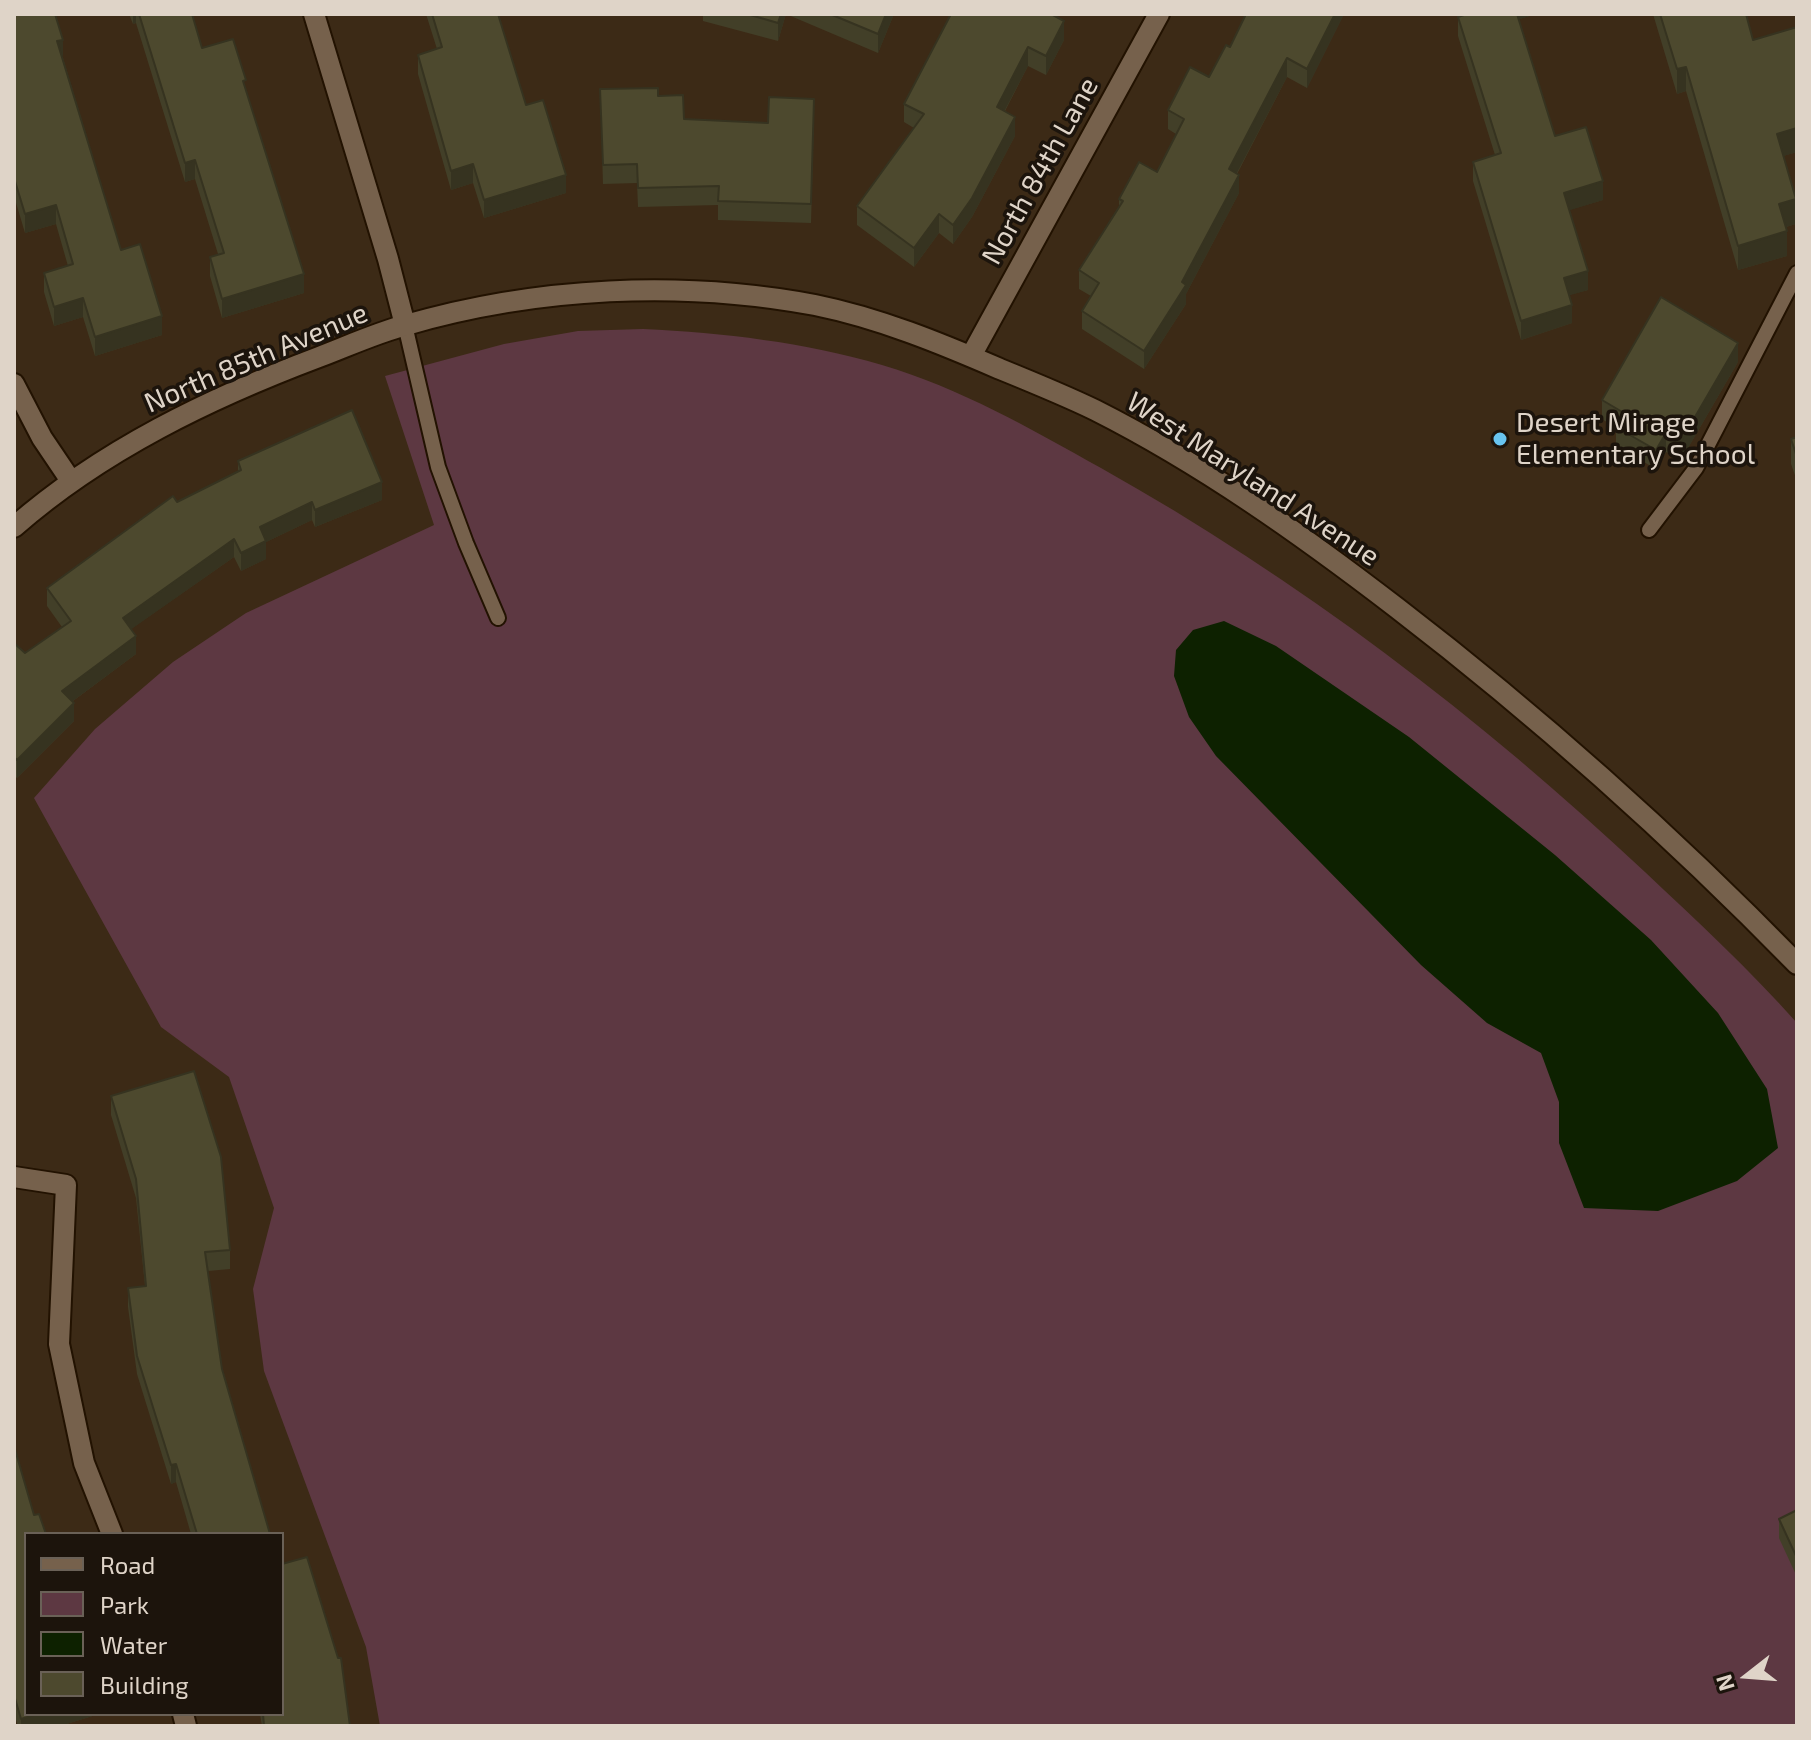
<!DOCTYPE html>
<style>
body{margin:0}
#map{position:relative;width:1811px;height:1740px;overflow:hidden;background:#3c2a16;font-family:"Exo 2",sans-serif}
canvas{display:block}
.frame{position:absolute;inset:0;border:16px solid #dfd4c8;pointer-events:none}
.legend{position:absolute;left:24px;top:1532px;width:260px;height:184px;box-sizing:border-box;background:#1c140c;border:2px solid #6a6157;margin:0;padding:10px 14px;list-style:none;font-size:24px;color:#dfd4c8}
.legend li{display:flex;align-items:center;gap:16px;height:40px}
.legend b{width:40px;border:2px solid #6a6157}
.north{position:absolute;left:1707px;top:1636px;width:80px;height:80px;-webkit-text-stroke:6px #1c140c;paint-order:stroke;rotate:253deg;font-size:22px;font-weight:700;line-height:32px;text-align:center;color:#dfd4c8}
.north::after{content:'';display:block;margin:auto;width:28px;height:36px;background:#dfd4c8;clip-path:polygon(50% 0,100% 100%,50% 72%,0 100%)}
</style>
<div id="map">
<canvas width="1811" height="1740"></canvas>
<div class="frame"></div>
<ul class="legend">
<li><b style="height:10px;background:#76614c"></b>Road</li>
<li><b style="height:22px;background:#5d3842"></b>Park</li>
<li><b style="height:22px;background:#0d2100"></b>Water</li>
<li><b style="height:22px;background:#4d492e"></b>Building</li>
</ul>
<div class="north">N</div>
</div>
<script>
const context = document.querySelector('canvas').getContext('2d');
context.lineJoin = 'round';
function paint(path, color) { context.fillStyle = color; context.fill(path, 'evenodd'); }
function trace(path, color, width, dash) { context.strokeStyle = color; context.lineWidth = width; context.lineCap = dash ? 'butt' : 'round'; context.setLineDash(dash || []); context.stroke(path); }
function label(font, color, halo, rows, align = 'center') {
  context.font = font + ' "Exo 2",sans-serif'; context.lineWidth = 7; context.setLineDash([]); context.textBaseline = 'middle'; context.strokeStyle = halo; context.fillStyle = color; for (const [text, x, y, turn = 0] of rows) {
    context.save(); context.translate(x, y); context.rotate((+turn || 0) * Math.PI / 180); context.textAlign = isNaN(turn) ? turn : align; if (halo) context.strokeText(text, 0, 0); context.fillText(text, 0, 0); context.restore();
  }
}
const green = new Path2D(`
 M 643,329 C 725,333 803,342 882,365 C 960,388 1031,429 1101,468 C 1299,579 1480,717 1645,872 C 1697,921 1750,970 1797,1023 L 1797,1726 L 380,1726 L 366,1647 L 264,1371 L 253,1289 L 274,1208 L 229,1077 L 161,1027 L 34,798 L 95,729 L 173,662 L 246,613 L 434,525 L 385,376 L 504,344 L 578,331 Z`);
const water = new Path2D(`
 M 1224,621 L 1276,646 L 1409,737 L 1555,855 L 1651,940 L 1718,1013 L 1767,1089 L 1778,1148 L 1737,1181 L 1658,1211 L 1584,1208 L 1559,1143 L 1559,1102 L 1541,1053 L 1487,1023 L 1421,965 L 1216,756 L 1189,717 L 1174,676 L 1176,650 L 1193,630 Z`);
const lane = new Path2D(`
 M 405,325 L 438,467 L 466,543 L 498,618
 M 1649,530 L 1696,468 L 1797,273`);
const street = new Path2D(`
 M 314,14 L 388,259 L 405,325
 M 971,356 L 1159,14
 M 14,384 L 42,438 L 71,481
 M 14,527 C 102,450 210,398 319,357 C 348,346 376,333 406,325 C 537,287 681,280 815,305 C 879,318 940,343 1000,369 C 1032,382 1064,395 1095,410 C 1202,464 1302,535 1397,608 C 1539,717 1672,836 1797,964
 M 14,1177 L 66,1185 L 59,1344 L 84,1463 L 112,1534
 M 183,1714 L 186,1726`);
const wall = new Path2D(`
 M 14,14 L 63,58 L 121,250 L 162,335 L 95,356 L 83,317 L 54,326 L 44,292 L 44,273 L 68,266 L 56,224 L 25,233 L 14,196 Z
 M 129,14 L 192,14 L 202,48 L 246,89 L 304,293 L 222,318 L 210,276 L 210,257 L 218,254 L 195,179 L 185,182 L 136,23 L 133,24 Z
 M 426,14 L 498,14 L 526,105 L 566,193 L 484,218 L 473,183 L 451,190 L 418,74 L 418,55 L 437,49 Z
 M 703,14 L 786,14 L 778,41 L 703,21 Z
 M 786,14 L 894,14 L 878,53 Z
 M 951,14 L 1064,40 L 1046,75 L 1028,66 L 1005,111 L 1015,136 L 972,217 L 953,244 L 939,233 L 914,267 L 857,225 L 857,206 L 914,128 L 904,122 L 904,104 Z
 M 1244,14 L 1344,14 L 1307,88 L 1287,77 L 1237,174 L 1239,193 L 1186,294 L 1186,304 L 1144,369 L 1082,329 L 1082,311 L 1091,296 L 1079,289 L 1079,270 L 1119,206 L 1119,199 L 1157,172 L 1176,134 L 1168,129 L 1168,110 L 1209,77 L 1230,47 L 1246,15 Z
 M 1464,14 L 1536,14 L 1519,19 L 1555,136 L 1603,200 L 1569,210 L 1588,290 L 1569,295 L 1572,323 L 1521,340 L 1473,181 L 1473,162 L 1495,155 L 1458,36 L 1458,17 Z
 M 1653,14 L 1746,14 L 1753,40 L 1797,27 L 1797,152 L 1783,156 L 1796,224 L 1786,227 L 1787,256 L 1738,270 L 1686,91 L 1677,94 Z
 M 600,89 L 658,96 L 684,119 L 768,123 L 814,118 L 811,223 L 718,220 L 718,205 L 638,207 L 637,183 L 603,184 Z
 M 1738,362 L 1681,460 L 1666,452 L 1656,469 L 1616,446 L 1616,428 L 1602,419 L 1602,400 Z
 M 1797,437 L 1797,481 L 1791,464 L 1791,439 Z
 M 238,461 L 382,500 L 315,527 L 312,520 L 266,542 L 266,559 L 241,571 L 234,557 L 131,629 L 136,654 L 73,701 L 74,721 L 17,778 L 14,775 L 14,643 L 25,653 L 62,627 L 47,606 L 47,588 L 177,502 L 238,472 Z
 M 111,1096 L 230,1250 L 230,1269 L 208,1271 L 222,1369 L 270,1534 L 191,1534 L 176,1482 L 171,1484 L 137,1374 L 128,1307 L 128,1288 L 145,1286 L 136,1198 L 111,1115 Z
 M 14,1446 L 34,1515 L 99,1714 L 60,1726 L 18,1726 L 14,1714 Z
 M 1797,1510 L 1797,1577 L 1779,1538 L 1779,1519 Z
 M 260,1714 L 282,1714 L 350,1726 L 262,1726 Z`);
const shadedWall = new Path2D(`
 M 133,14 L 136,14 L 136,23 L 133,24 Z
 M 781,14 L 786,14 L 778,41 L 778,23 Z
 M 886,14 L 894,14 L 878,53 L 878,34 Z
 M 1335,14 L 1344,14 L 1307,88 L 1307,69 Z
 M 1514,14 L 1536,14 L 1514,21 Z
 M 1064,21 L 1064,40 L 1046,75 L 1046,56 Z
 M 63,40 L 63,58 L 57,41 Z
 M 1028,47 L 1028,66 L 997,125 L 997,107 Z
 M 1287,58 L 1287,77 L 1229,188 L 1229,169 Z
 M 1686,67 L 1686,91 L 1677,94 L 1677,69 Z
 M 1015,117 L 1015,136 L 972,217 L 953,244 L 953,225 Z
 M 1797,128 L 1797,152 L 1777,158 L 1777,134 Z
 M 195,160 L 195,179 L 185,182 L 185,163 Z
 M 473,164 L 473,183 L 451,190 L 451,171 Z
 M 566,175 L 566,193 L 484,218 L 484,200 Z
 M 1239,175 L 1239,193 L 1186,294 L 1186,304 L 1144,369 L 1144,351 L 1182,282 Z
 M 1603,181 L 1603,200 L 1564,212 L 1564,193 Z
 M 1796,199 L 1796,224 L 1779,229 L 1779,204 Z
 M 56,205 L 56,224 L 25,233 L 25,214 Z
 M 939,214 L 939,233 L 914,267 L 914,248 Z
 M 1787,231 L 1787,256 L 1738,270 L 1738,246 Z
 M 1588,271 L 1588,290 L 1564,297 L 1564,278 Z
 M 304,274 L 304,293 L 222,318 L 222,299 Z
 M 83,298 L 83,317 L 54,326 L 54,307 Z
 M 1572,305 L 1572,323 L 1521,340 L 1521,321 Z
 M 162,316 L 162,335 L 95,356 L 95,337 Z
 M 1738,343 L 1738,362 L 1681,460 L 1681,441 Z
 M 1666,433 L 1666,452 L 1656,469 L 1656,450 Z
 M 382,482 L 382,500 L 315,527 L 315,510 Z
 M 312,502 L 312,520 L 266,542 L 266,559 L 241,571 L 241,553 L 260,527 Z
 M 234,539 L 234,557 L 123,635 L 123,618 Z
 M 136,636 L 136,654 L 62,709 L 62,691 Z
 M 74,703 L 74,721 L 17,778 L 17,760 Z
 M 176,1464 L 176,1482 L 171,1484 L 171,1465 Z
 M 37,1714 L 99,1714 L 60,1726 L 21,1726 L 21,1719 Z`);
const building = new Path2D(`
 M 14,14 L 55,14 L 63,40 L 57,41 L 121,250 L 140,244 L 162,316 L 95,337 L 83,298 L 54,307 L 44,273 L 73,264 L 56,205 L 25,214 L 14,178 Z
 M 139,14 L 192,14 L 202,48 L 233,39 L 246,80 L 243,81 L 304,274 L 222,299 L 210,257 L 224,253 L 195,160 L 185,163 Z
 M 432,14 L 498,14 L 526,105 L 543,100 L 566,175 L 484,200 L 473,164 L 451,171 L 418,55 L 442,47 Z
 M 747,14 L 781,14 L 778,23 Z
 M 830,14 L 886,14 L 878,34 Z
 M 951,14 L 1051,14 L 1064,21 L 1046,56 L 1028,47 L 997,107 L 1015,117 L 972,198 L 953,225 L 939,214 L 914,248 L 857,206 L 924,114 L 904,104 Z
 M 1246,14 L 1335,14 L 1307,69 L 1287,58 L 1229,169 L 1239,175 L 1182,282 L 1186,285 L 1144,351 L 1082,311 L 1099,283 L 1079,270 L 1123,201 L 1119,199 L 1139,162 L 1157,172 L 1184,119 L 1168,110 L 1190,67 L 1209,77 L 1226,45 L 1230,47 Z
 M 1467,14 L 1517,14 L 1555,136 L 1586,127 L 1603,181 L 1564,193 L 1588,271 L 1564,278 L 1572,305 L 1521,321 L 1473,162 L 1501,153 L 1458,17 Z
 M 1660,14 L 1746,14 L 1753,40 L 1797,27 L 1797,128 L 1777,134 L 1796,199 L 1779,204 L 1787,231 L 1738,246 L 1686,67 L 1677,69 Z
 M 658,88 L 658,96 L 683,95 L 684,119 L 768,123 L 769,97 L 814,99 L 811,204 L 718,201 L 719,186 L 638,188 L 637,164 L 603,165 L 600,89 Z
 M 1661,297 L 1738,343 L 1681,441 L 1666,433 L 1656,450 L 1616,427 L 1624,413 L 1602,400 Z
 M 352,410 L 382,482 L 315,510 L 312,502 L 260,527 L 266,541 L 241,553 L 234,539 L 123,618 L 136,636 L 62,691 L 74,703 L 17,760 L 14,757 L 14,643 L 25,653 L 71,621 L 47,588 L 173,496 L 177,502 L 241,470 L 238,461 Z
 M 1797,437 L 1797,457 L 1791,439 Z
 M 194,1071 L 221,1157 L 230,1250 L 205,1252 L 222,1369 L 270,1534 L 197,1534 L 176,1464 L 171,1465 L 137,1356 L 128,1288 L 146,1286 L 136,1179 L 111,1096 Z
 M 14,1446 L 34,1515 L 39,1514 L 46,1534 L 26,1534 L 26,1714 L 37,1714 L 21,1719 L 14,1695 Z
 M 1797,1510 L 1797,1558 L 1779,1519 Z
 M 307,1557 L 338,1658 L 341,1658 L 350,1726 L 264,1726 L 263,1714 L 282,1714 L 282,1564 Z`);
const markers = [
 [1500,439,8,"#68c4f0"]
];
const streetNames = [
 ["North 84th Lane",1040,171,-61],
 ["North 85th Avenue",256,358,-23],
 ["West Maryland Avenue",1253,479,33]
];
const poiNames = [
 ["Desert Mirage",1516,423],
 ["Elementary School",1516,455]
];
paint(green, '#5d3842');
paint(water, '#0d2100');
trace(lane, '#221201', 18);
trace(street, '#221201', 24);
trace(lane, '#76614c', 14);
trace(street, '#76614c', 20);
paint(wall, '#423f28');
paint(shadedWall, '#363320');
paint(building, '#4d492e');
trace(building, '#363320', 2);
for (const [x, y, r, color] of markers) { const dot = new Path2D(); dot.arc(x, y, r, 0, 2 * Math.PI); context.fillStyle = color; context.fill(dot); trace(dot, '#1c140c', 3); }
label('28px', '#dfd4c8', '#1c140c', streetNames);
label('28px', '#dfd4c8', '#1c140c', poiNames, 'left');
</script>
